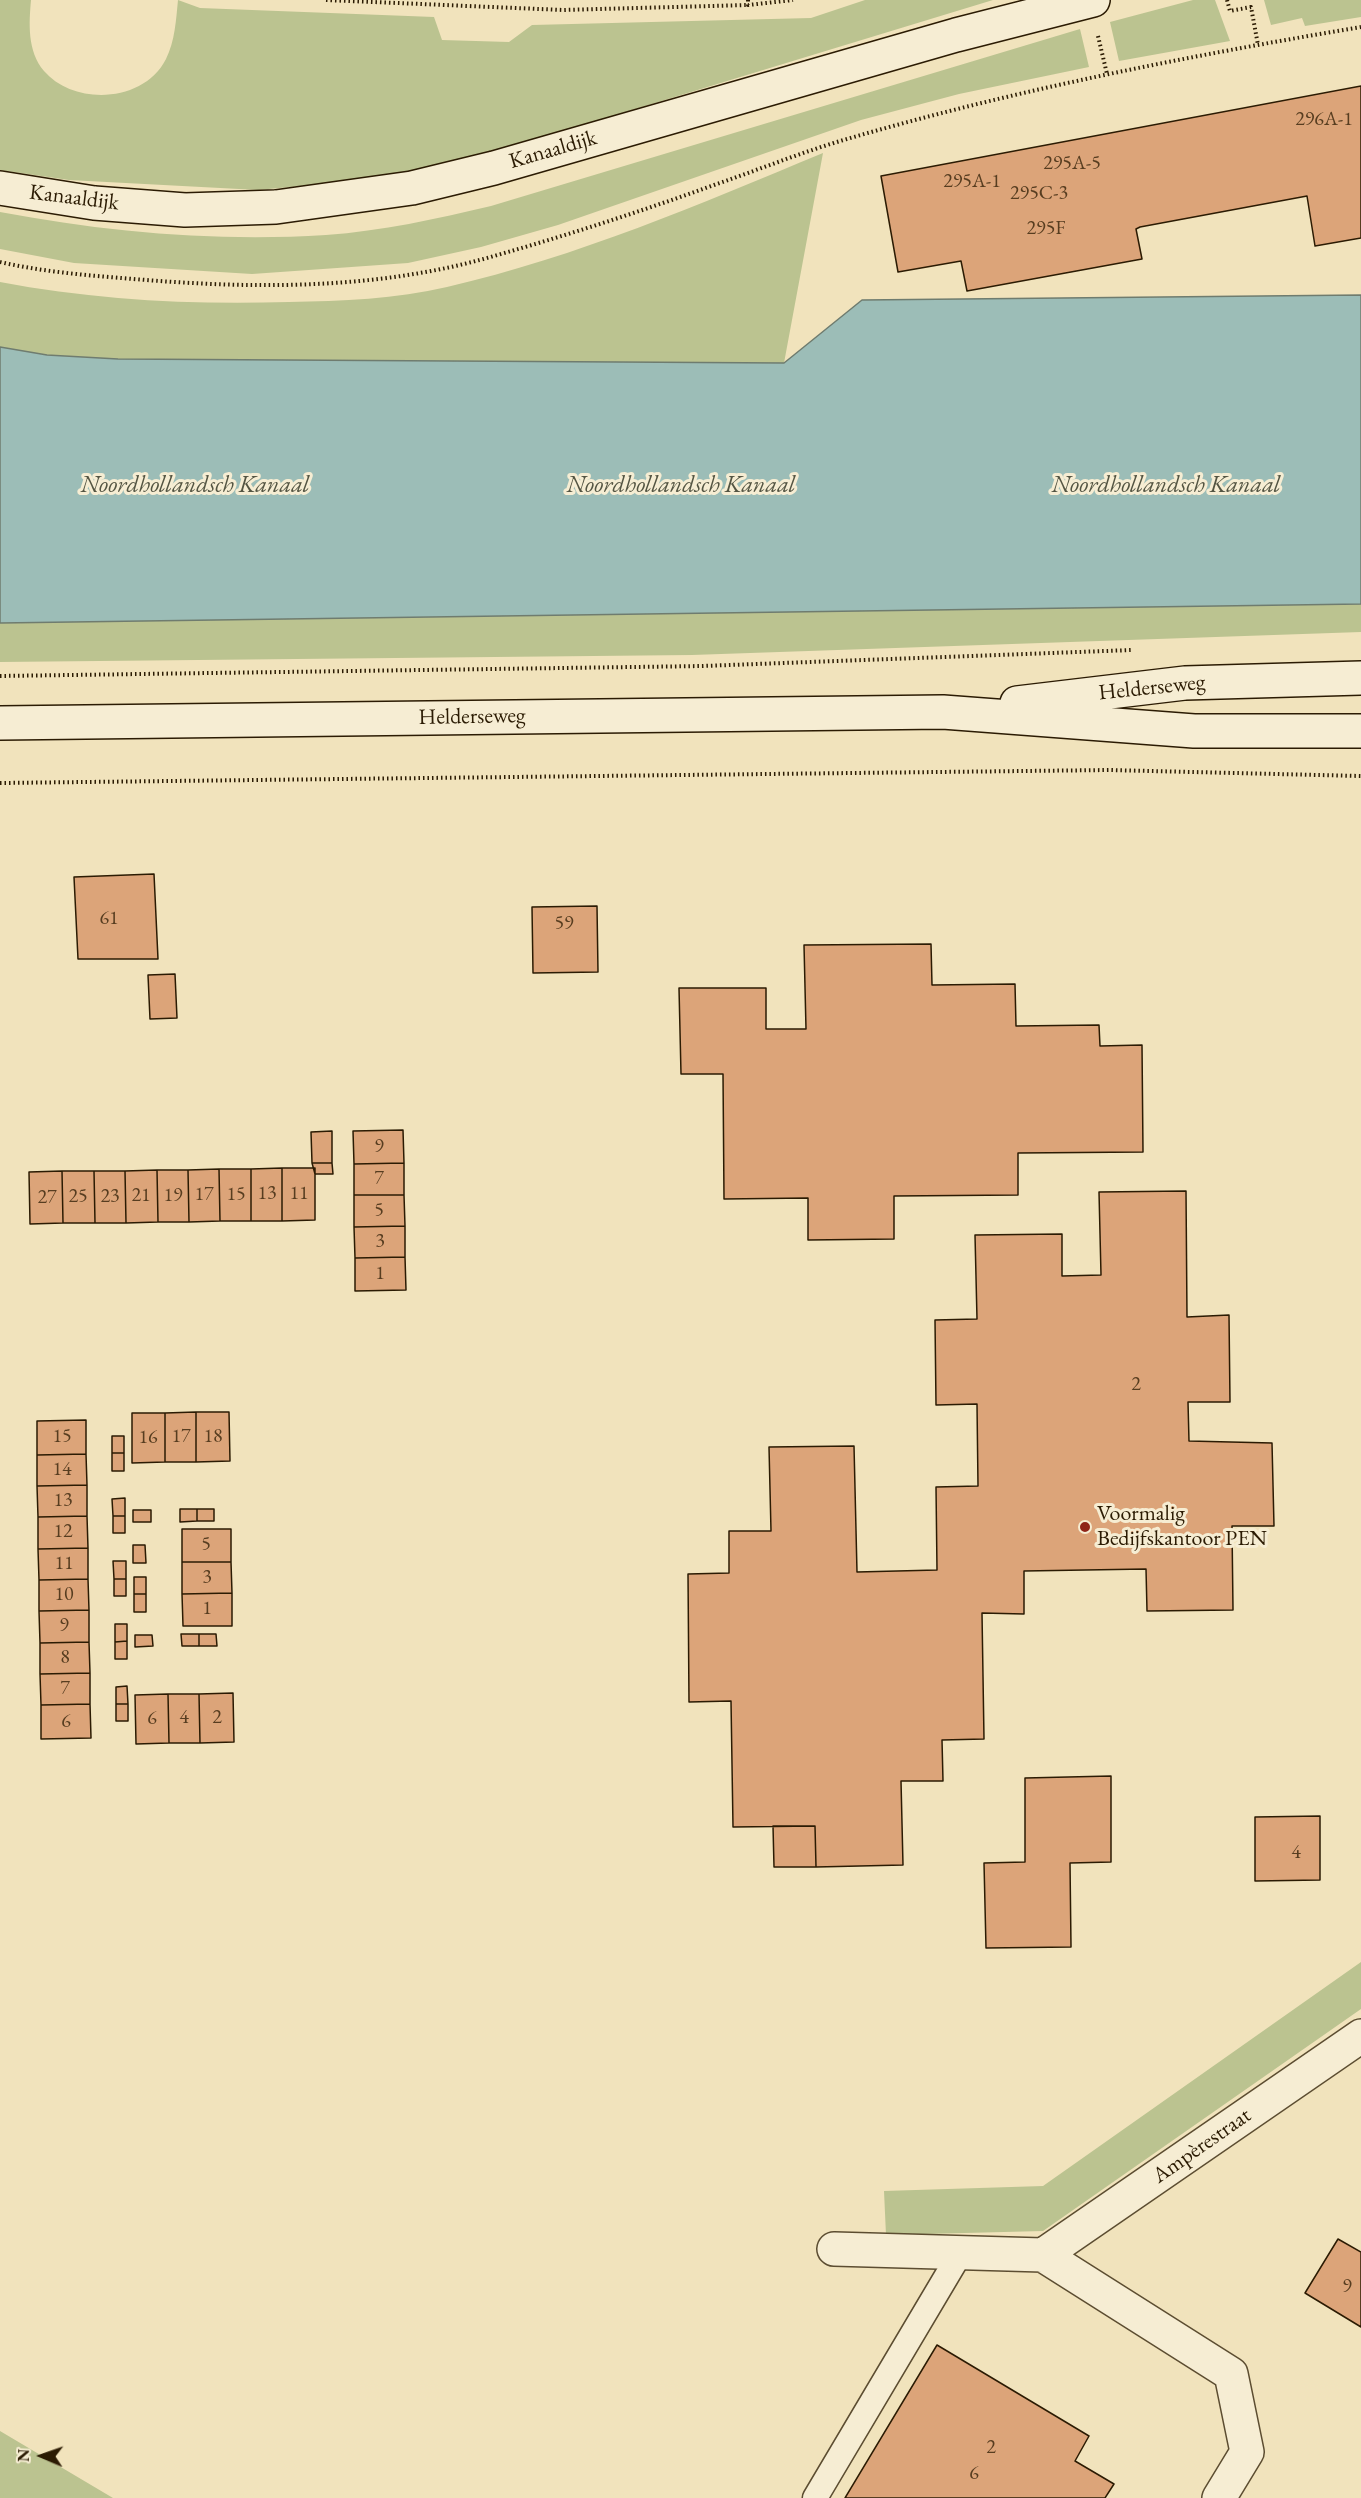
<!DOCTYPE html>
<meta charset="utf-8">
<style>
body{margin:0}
#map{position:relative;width:1361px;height:2498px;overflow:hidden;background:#f1e3bc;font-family:"EB Garamond",serif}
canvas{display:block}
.north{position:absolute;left:12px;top:2426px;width:60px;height:60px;-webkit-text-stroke:4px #f6edd3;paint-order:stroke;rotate:272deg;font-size:16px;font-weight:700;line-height:24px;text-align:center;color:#2b1b03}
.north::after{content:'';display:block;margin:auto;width:21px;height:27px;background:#2b1b03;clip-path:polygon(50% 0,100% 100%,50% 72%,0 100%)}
</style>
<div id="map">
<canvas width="1361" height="2498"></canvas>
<div class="north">N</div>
</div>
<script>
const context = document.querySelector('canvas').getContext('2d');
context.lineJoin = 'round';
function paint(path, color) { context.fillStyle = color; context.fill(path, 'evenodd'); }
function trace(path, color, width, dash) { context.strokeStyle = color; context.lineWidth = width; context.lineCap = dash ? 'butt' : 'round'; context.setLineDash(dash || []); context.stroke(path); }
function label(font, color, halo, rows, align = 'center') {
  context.font = font + ' "EB Garamond",serif'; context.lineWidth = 6; context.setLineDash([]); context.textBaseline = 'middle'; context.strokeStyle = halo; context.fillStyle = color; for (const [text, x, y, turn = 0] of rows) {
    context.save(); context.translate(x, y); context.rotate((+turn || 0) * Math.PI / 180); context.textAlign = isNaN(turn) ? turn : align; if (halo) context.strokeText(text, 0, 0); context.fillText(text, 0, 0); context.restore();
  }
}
const green = new Path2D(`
 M 0,0 L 31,0 C 29,23 27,51 44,71 C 74,106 144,103 166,59 C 175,41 176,20 178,0 L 200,8 L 434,17 L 442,40 L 509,42 L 532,25 L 811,18 L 865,0 L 993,0 L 481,156 L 412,172 L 323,184 L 258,190 L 69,180 L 0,170 Z
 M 1193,0 L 1215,0 L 1230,41 L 1119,61 L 1110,22 Z
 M 1264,0 L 1361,0 L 1361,17 L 1305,26 L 1302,18 L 1271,25 Z
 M 1080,29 L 1089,67 L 959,94 L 861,120 L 558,225 L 481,247 L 408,263 L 252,274 L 74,263 L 0,249 L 0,212 C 106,232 217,242 326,235 C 382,231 436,219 491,206 Z
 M 823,153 L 784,363 L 118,359 L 47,355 L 0,347 L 0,282 C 95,300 192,305 289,302 C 342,301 396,299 447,287 C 577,257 700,204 823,153 Z
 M 1361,604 L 1361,632 L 692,655 L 0,662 L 0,623 Z
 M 1361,1962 L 1361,2009 L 1043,2231 L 886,2235 L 884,2191 L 1043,2186 Z
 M 0,2431 L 113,2498 L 0,2498 Z`);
const water = new Path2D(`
 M 1361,295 L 1361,604 L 0,623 L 0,347 L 47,355 L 118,359 L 784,363 L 862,300 Z`);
const building = new Path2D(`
 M 1361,86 L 1361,238 L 1315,246 L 1307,196 L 1140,227 L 1136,229 L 1142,259 L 967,291 L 961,261 L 898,272 L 881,176 Z
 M 154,874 L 158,959 L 78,959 L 74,877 Z
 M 597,906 L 598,972 L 533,973 L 532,907 Z
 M 931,944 L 932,985 L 1015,984 L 1016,1026 L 1099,1025 L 1100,1046 L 1142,1045 L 1143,1152 L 1018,1153 L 1018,1195 L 894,1196 L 894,1239 L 808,1240 L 808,1198 L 724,1199 L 723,1074 L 681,1074 L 679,988 L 766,988 L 766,1029 L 806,1029 L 804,945 Z
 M 175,974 L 177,1018 L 150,1019 L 148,975 Z
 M 403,1130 L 404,1163 L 354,1164 L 353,1131 Z
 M 332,1131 L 332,1163 L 312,1163 L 311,1132 Z
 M 312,1163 L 332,1163 L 333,1174 L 315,1174 Z
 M 404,1163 L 404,1195 L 354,1195 L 354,1164 Z
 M 282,1168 L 282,1221 L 251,1221 L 251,1169 Z
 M 282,1168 L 315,1168 L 315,1220 L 282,1221 Z
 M 219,1169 L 251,1169 L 251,1221 L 220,1221 Z
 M 219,1169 L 220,1221 L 189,1222 L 188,1170 Z
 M 157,1170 L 188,1170 L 189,1222 L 158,1222 Z
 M 157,1170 L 158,1222 L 126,1223 L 125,1171 Z
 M 62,1171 L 94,1171 L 95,1223 L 63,1223 Z
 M 62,1171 L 63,1223 L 30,1224 L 29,1172 Z
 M 94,1171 L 125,1171 L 126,1223 L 95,1223 Z
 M 1186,1191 L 1187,1317 L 1229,1315 L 1230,1402 L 1188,1402 L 1189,1441 L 1272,1443 L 1274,1526 L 1232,1526 L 1233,1610 L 1147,1611 L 1146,1569 L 1024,1571 L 1024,1614 L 982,1613 L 984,1739 L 942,1740 L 943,1781 L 901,1781 L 903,1865 L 816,1867 L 815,1826 L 733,1827 L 731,1701 L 689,1702 L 688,1574 L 729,1573 L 729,1531 L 771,1531 L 769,1447 L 854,1446 L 857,1572 L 937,1570 L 936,1487 L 978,1486 L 977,1404 L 936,1405 L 935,1320 L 977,1319 L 975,1235 L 1062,1234 L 1062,1276 L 1101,1275 L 1099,1192 Z
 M 354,1195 L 404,1195 L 405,1226 L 354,1227 Z
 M 405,1226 L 405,1257 L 355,1258 L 354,1227 Z
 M 405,1257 L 406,1290 L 355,1291 L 355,1258 Z
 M 196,1412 L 229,1412 L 230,1461 L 196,1462 Z
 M 196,1412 L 196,1462 L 165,1462 L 165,1413 Z
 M 132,1413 L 165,1413 L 165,1462 L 132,1463 Z
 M 86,1420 L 86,1454 L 37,1455 L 37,1421 Z
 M 112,1436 L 124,1436 L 124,1453 L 112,1453 Z
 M 112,1453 L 124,1453 L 124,1471 L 112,1471 Z
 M 86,1454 L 87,1485 L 37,1486 L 37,1455 Z
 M 87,1485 L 87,1516 L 38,1517 L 37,1486 Z
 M 125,1498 L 125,1516 L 113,1516 L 112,1499 Z
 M 180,1509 L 197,1509 L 197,1521 L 180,1522 Z
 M 197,1509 L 214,1509 L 214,1521 L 197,1521 Z
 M 133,1510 L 151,1510 L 151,1522 L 133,1522 Z
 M 87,1516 L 88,1548 L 38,1549 L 38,1517 Z
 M 113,1516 L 125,1516 L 125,1533 L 113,1533 Z
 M 182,1529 L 231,1529 L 231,1562 L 182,1562 Z
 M 133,1545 L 145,1545 L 146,1563 L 133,1563 Z
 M 88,1548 L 88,1579 L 39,1580 L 38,1549 Z
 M 113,1561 L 126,1561 L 126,1579 L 114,1579 Z
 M 182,1562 L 231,1562 L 232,1593 L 182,1594 Z
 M 134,1577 L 146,1577 L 146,1594 L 134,1594 Z
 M 88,1579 L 89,1610 L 39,1611 L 39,1580 Z
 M 114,1579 L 126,1579 L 126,1596 L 114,1596 Z
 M 232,1593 L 232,1626 L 183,1626 L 182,1594 Z
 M 134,1594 L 146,1594 L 146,1612 L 134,1612 Z
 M 89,1610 L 89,1642 L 40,1643 L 39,1611 Z
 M 115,1624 L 127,1624 L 127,1641 L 115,1642 Z
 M 181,1634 L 199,1634 L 199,1646 L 182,1646 Z
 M 199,1634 L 216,1634 L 217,1646 L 199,1646 Z
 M 135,1635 L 152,1635 L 153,1646 L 135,1647 Z
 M 127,1641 L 127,1659 L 115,1659 L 115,1642 Z
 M 89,1642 L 90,1673 L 40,1674 L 40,1643 Z
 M 90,1673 L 90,1704 L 41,1705 L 40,1674 Z
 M 127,1686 L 128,1704 L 116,1704 L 116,1687 Z
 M 233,1693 L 234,1742 L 200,1743 L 199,1694 Z
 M 168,1694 L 199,1694 L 200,1743 L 169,1743 Z
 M 168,1694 L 169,1743 L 136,1744 L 135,1695 Z
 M 90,1704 L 91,1738 L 41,1739 L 41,1705 Z
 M 116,1704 L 128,1704 L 128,1721 L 116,1721 Z
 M 1111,1776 L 1111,1862 L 1070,1863 L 1071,1947 L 986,1948 L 984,1863 L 1025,1862 L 1025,1778 Z
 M 1320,1816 L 1320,1880 L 1255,1881 L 1255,1817 Z
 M 773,1826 L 815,1826 L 816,1867 L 774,1867 Z
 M 1338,2239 L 1361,2252 L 1361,2327 L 1305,2293 Z
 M 937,2345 L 1089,2436 L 1075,2461 L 1114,2484 L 1105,2498 L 845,2498 Z`);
const path = new Path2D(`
 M 326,0 L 563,10 L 748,5
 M 748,0 L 748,5 L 793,0
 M 1227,0 L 1230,11 L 1251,7 L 1258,45
 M 1098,36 L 1107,74
 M 0,262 C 48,273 97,276 146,280 C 262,289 381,289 494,256 C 568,235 642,211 714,185 C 758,170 802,152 847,139 C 1015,90 1188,56 1361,27
 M 0,676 L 703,666 L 1132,650
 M 0,783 L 1109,770 L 1361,776`);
const lane = new Path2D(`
 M 815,2498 L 961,2252`);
const street = new Path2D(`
 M 834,2249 L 1043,2255 L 1231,2374 L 1247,2452 L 1219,2498
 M 1043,2255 L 1361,2036`);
const secondary = new Path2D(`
 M 0,188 L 94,203 L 185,210 L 276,207 L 412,188 L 494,168 L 956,35 L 1093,0
 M 1017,703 L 1185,683 L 1361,678
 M 0,723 L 943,712 L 1194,731 L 1361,731`);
const markers = [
 [1085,1527,6,"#8f2418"]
];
const numberNames = [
 ["296A-1",1324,120],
 ["295A-5",1072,164],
 ["295A-1",972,182],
 ["295C-3",1039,194],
 ["295F",1046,229],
 ["61",109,919],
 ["59",564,924],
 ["9",379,1147],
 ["7",379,1179],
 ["13",267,1194],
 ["11",299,1194],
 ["17",204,1195],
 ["15",236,1195],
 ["21",141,1196],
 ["19",173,1196],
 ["25",78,1197],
 ["23",110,1197],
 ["27",47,1198],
 ["5",379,1211],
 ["3",380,1242],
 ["1",380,1274],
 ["2",1136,1385],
 ["15",62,1437],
 ["17",181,1437],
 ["18",213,1437],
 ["16",148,1438],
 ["14",62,1470],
 ["13",63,1501],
 ["12",63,1532],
 ["5",206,1545],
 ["11",64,1564],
 ["3",207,1578],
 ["10",64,1595],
 ["1",207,1609],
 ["9",64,1626],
 ["8",65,1658],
 ["7",65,1689],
 ["4",184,1718],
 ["2",217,1718],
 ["6",152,1719],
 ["6",66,1722],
 ["4",1296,1853],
 ["9",1347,2287],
 ["2",991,2448],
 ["6",974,2474]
];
const streetNames = [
 ["Kanaaldijk",553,150,-16],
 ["Kanaaldijk",74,198,7],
 ["Helderseweg",1152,688,-6],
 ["Helderseweg",472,717,-1],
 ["Ampèrestraat",1202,2146,-35]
];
const poiNames = [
 ["Voormalig",1097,1514],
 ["Bedijfskantoor PEN",1097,1539]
];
const waterNames = [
 ["Noordhollandsch Kanaal",195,485],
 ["Noordhollandsch Kanaal",681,485],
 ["Noordhollandsch Kanaal",1166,485]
];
paint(green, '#bbc390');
paint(water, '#9cbdb7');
trace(water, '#6f7c6f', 1.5);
paint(building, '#dca479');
trace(building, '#2b1b03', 1.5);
trace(lane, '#5c4d31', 27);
trace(street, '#5c4d31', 36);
trace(secondary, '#2b1b03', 36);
trace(path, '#2b1b03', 4, [1.5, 3]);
trace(lane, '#f6edd3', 24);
trace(street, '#f6edd3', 33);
trace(secondary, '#f6edd3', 33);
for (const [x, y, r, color] of markers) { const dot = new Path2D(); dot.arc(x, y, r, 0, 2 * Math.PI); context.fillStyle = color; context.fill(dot); trace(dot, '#f6edd3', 2); }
label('20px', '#573d20', null, numberNames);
label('22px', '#2b1b03', '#f6edd3', streetNames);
label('22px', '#2b1b03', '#f6edd3', poiNames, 'left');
label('italic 24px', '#535442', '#f6edd3', waterNames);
</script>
